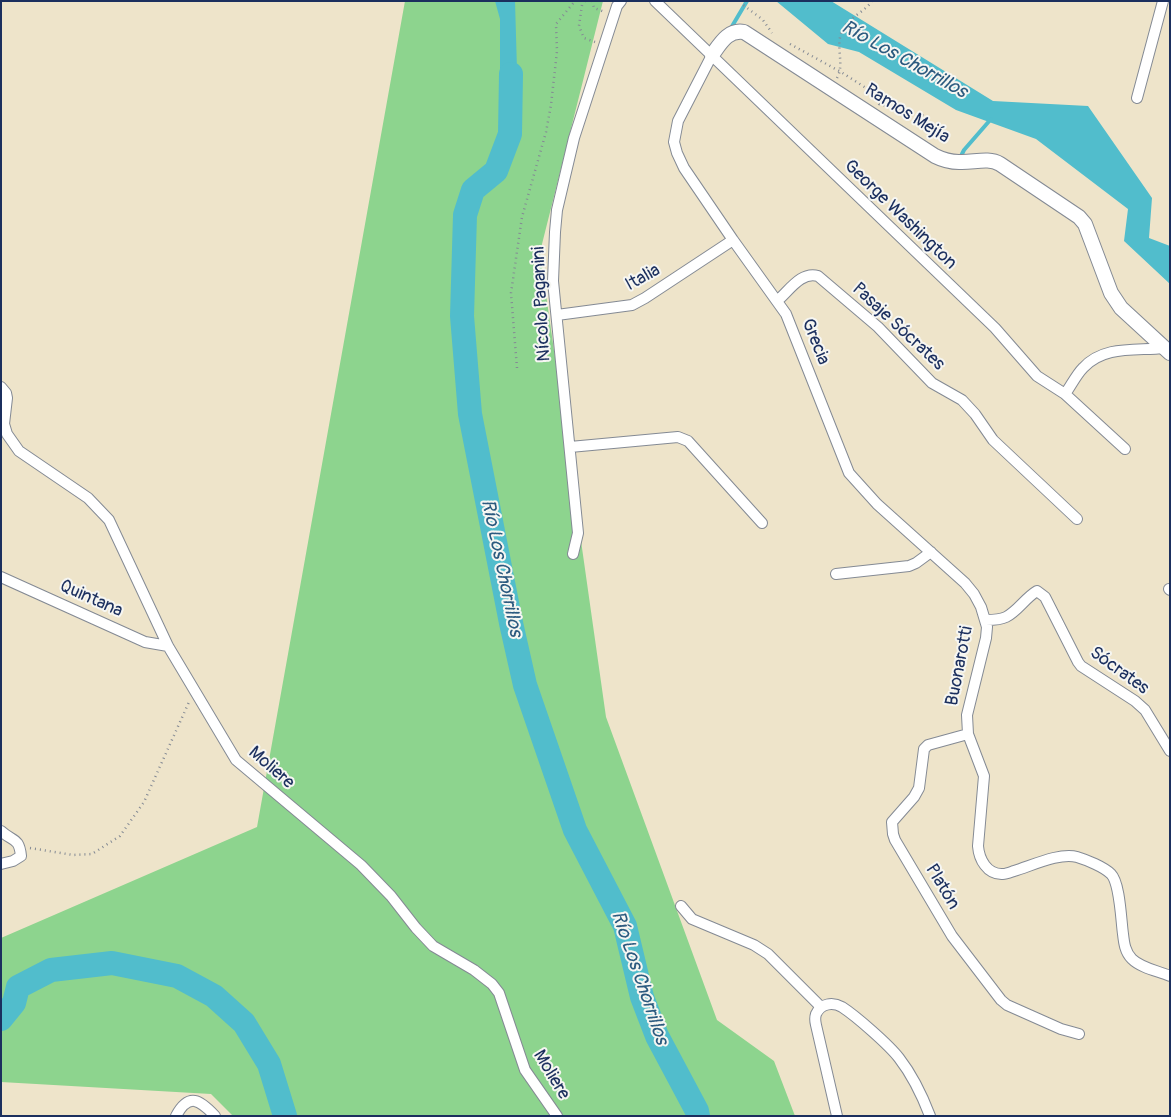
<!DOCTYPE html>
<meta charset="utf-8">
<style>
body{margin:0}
#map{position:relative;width:1171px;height:1117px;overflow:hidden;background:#eee4ca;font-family:Pangolin,sans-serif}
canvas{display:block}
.frame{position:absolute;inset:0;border:2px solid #1b2f5e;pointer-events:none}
</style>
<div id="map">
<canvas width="1171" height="1117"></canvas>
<div class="frame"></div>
</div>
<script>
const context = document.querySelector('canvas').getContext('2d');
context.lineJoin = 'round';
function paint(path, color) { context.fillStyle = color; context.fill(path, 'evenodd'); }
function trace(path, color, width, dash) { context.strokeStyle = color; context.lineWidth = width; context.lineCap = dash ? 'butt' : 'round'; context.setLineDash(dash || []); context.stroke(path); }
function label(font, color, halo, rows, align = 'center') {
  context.font = font + ' Pangolin,sans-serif'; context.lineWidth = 4; context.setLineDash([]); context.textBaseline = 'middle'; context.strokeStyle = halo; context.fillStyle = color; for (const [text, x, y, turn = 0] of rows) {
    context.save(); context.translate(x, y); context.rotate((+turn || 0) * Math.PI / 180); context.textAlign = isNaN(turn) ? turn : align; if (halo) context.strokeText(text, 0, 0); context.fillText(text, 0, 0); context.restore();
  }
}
const green = new Path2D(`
 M 405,1 L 603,1 L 540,252 L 606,717 L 717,1020 L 774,1061 L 795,1116 L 233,1116 L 211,1094 L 1,1082 L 1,938 L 257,827 Z`);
const water = new Path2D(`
 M 495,1 L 515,1 L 518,105 L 500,105 L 500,19 Z
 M 776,1 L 831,1 L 993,101 L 1088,106 L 1152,198 L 1149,238 L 1170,246 L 1170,284 L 1124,241 L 1128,209 L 1036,139 L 956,110 L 859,52 L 828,44 Z`);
const stream = new Path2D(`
 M 731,28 L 747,1
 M 959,160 L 964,150 L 991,119`);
const river = new Path2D(`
 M 511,74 L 510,134 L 496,171 L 473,190 L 465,215 L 462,316 L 470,414 L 511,623 L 525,685 L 575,830 L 625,926 L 642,997 L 657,1036 L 697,1111 L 698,1116
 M 1,1019 L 14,1003 L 18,987 L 51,970 L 112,963 L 177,976 L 214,996 L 244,1023 L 269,1064 L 285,1116`);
const path = new Path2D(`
 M 585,1 L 582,5 L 579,26 L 584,38 L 595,42
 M 592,1 L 594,8 L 605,12
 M 743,1 L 742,4 L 763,20 L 772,33
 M 790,44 L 841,72 L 877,95 L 879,104 L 926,116
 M 837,78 C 845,64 835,47 842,31 C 847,18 864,13 872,1
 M 517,368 L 511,293 L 522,217 L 546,132 L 551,105 L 557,51 L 556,24 L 575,1
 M 30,848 L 73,855 L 92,854 L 120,836 L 144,802 L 189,702`);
const minor = new Path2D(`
 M 655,1 L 995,328 L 1037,376 L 1065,394 L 1125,449
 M 712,55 L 678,121 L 674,142 L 677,153 L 684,168 L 733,240 L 786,314 L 849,473 L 877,504 L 965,583 L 974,594 L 981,607 L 987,627 L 986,638 L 967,715 L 968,734 L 984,776 L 978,846 C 979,859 987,875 1003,874 C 1006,874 1011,872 1014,871 C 1031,866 1060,852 1077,857 C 1087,860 1104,867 1111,874 C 1120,883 1121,920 1123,934 C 1124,943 1125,952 1132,959 C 1141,968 1158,971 1170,976
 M 1137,98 L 1163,1
 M 777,301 C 789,291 801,271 818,276 L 878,327 L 932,383 L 962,400 L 975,414 L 993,440 L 1077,519
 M 557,315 L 632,305 L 645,298 L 733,240
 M 1,387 L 6,393 L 7,398 L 4,424 L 7,434 L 19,451 L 88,498 L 109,520 L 168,646 L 236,760 L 361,865 L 391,896 L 416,928 L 433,946 L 474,970 L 492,984 L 499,993 L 525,1070 L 557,1116
 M 1065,394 C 1071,386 1076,375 1083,368 C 1104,345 1136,351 1164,348
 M 570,447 L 678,437 L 688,441 L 762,523
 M 573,554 L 578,533 L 553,281 L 555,232 L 557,210 L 574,138 L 617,6 L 621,1
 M 836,574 L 909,566 L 916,563 L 931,552
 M 1,577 L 145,642 L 168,646
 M 1169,589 L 1170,590
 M 986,620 C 992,620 1000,620 1006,617 C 1018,611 1025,598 1037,591 L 1045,597 L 1078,662 L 1081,666 L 1135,701 L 1145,710 L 1170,751
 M 968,734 L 928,745 L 924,749 L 919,788 L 914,797 L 892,822 L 893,834 L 895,840 L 952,936 L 1001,1000 L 1007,1005 L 1061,1029 L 1079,1034
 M 1,831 C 13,842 19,837 21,856 L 13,861 L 1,864
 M 681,906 L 692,919 L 754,945 L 768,954 L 821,1007
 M 176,1116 C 189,1092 200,1100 215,1116
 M 837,1116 L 816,1025 C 815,1021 815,1017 816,1014 C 821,1003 833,1002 842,1007 C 856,1016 889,1045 899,1058 C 913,1076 922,1095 930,1116`);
const tertiary = new Path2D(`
 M 712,55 C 720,44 728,29 744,32 L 935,156 C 943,160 951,162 959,162 C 973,163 988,157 1000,164 L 1079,217 L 1085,224 L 1111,293 L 1121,308 L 1170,353`);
const streetNames = [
 ["Ramos Mejía",907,114,32],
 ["George Washington",900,215,44],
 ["Italia",643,278,-29],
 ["Nícolo Paganini",542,304,-93],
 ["Pasaje Sócrates",898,327,43],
 ["Grecia",815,342,68],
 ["Quintana",91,599,24],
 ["Buonarotti",960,666,-79],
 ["Sócrates",1119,671,36],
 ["Moliere",271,768,41],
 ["Platón",942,887,59],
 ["Moliere",551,1075,59]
];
const waterNames = [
 ["Río Los Chorrillos",904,60,29],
 ["Río Los Chorrillos",501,568,78],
 ["Río Los Chorrillos",639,978,71]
];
paint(green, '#8dd48e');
paint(water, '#51bdcc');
trace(stream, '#51bdcc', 4);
trace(river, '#51bdcc', 24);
trace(minor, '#848a94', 12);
trace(tertiary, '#848a94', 16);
trace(path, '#848a94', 2.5, [1, 4]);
trace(minor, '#fff', 10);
trace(tertiary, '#fff', 14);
label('18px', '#1b2f5e', '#f6f6f2', streetNames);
label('italic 19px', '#2b5a7f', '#f6f6f2', waterNames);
</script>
